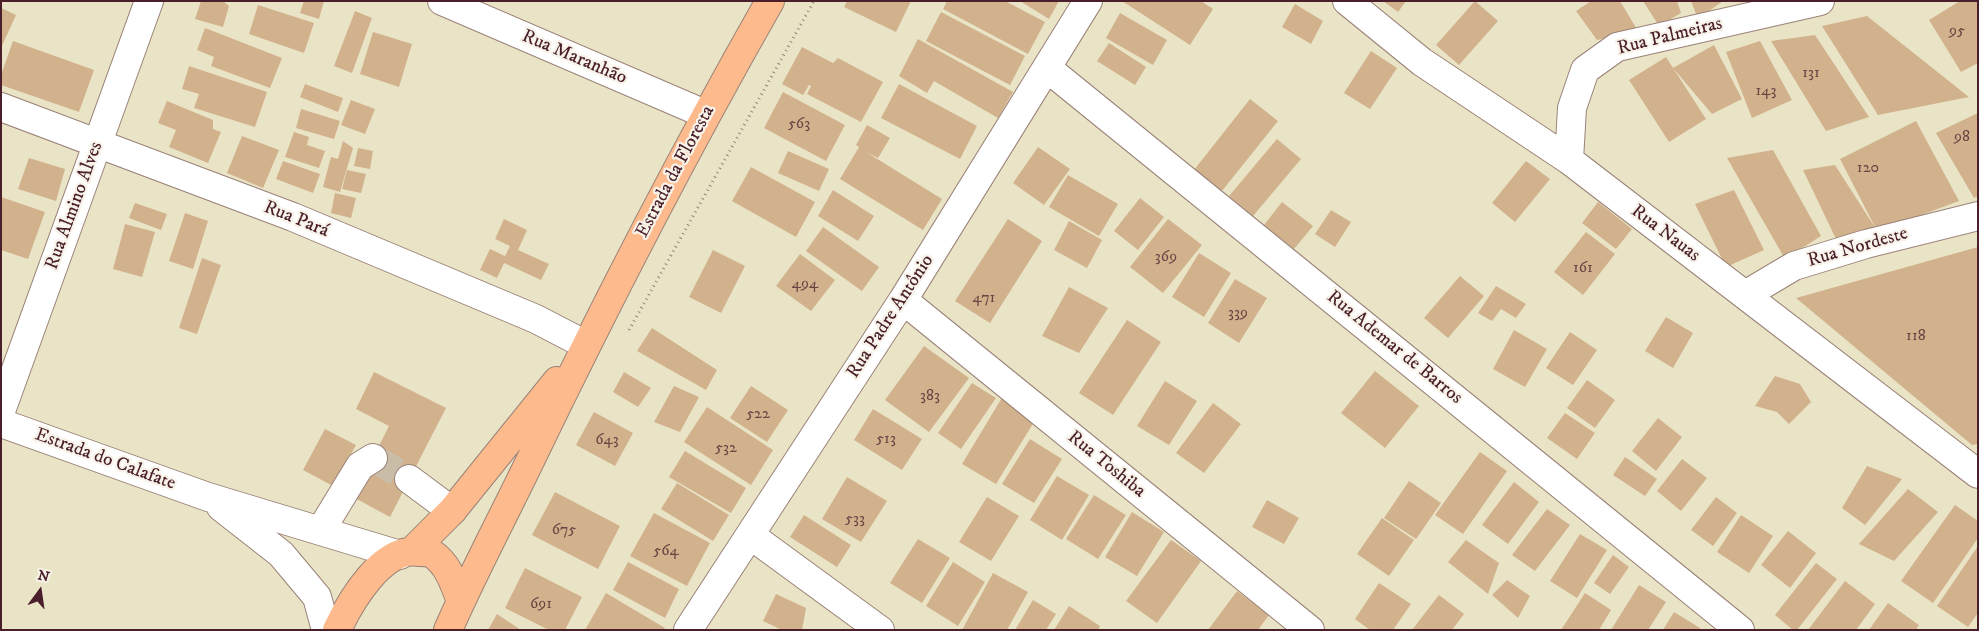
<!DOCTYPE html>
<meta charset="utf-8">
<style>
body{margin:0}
#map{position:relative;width:1979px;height:631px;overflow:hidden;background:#eae4c6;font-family:"IM FELL DW Pica",serif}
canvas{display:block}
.frame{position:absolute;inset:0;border:2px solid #4a1f2b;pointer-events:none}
.north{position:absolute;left:15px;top:566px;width:50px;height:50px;-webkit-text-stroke:4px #f7f3e8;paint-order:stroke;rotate:14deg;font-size:14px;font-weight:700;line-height:20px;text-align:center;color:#4a1f2b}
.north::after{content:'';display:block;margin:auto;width:18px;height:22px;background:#4a1f2b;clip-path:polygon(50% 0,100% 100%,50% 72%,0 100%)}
</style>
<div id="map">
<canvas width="1979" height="631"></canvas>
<div class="frame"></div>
<div class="north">N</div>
</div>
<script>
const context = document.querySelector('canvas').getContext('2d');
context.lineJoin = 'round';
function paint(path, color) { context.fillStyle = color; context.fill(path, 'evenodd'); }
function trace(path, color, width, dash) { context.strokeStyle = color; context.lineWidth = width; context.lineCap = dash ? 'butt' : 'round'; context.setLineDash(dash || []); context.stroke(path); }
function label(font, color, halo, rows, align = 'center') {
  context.font = font + ' "IM FELL DW Pica",serif'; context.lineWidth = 4.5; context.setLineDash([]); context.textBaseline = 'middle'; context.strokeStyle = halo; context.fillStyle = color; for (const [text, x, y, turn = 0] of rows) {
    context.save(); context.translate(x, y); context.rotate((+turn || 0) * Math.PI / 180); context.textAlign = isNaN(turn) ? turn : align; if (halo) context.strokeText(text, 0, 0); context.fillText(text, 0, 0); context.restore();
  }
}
const building = new Path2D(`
 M 201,1 L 223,1 L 229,6 L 223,27 L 195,19 Z
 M 304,1 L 324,1 L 319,19 L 300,13 Z
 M 847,1 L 911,1 L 896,32 L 844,7 Z
 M 947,1 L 1005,1 L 1045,22 L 1028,54 L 943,9 Z
 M 1020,1 L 1059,1 L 1049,19 Z
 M 1122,1 L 1201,1 L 1213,9 L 1190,45 Z
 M 1383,1 L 1406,1 L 1398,12 Z
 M 1475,1 L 1498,21 L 1459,65 L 1436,45 Z
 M 1591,1 L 1620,1 L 1638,31 L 1597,40 L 1576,11 Z
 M 1643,1 L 1677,1 L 1681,13 L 1659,26 Z
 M 1691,1 L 1723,1 L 1698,19 Z
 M 1960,1 L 1978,1 L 1978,63 L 1961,72 L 1929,20 Z
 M 1295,4 L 1323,21 L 1311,44 L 1282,27 Z
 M 258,5 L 314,23 L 304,53 L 249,34 Z
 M 1,8 L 16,15 L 1,48 Z
 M 355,11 L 372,18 L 352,73 L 334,66 Z
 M 941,12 L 1025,56 L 1010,85 L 926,41 Z
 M 1120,13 L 1167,40 L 1153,65 L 1106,38 Z
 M 1867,16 L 1969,97 L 1878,115 L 1822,26 Z
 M 205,28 L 282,58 L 270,88 L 211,66 L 214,57 L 197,50 Z
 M 373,32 L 412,44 L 399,87 L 360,74 Z
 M 1815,35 L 1869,117 L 1826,131 L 1771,41 Z
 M 918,39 L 1013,92 L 998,118 L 934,81 L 927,93 L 899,76 Z
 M 13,41 L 94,70 L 79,112 L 1,85 L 1,75 Z
 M 1760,41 L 1792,100 L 1752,118 L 1726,52 Z
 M 1109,43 L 1146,67 L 1135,85 L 1097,61 Z
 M 1714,45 L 1742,99 L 1712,114 L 1673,68 Z
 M 802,47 L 833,63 L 838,58 L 883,82 L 861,122 L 807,94 L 811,86 L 809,85 L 803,95 L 782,84 Z
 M 1371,51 L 1397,68 L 1370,109 L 1344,93 Z
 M 1666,57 L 1706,119 L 1669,142 L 1629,80 Z
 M 189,66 L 267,92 L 255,127 L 194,108 L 199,94 L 182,89 Z
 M 305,84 L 343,98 L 338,112 L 300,97 Z
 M 899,84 L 977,126 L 960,159 L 881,118 Z
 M 783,92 L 845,125 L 826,161 L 764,128 Z
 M 1250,99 L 1278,121 L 1222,191 L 1194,170 Z
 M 351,100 L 375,109 L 365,134 L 341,125 Z
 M 167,101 L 213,120 L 213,129 L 221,132 L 208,163 L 169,147 L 176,130 L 158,123 Z
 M 301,109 L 340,121 L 334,139 L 296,128 Z
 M 1978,113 L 1978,196 L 1974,198 L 1936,133 Z
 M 1916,121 L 1959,201 L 1878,231 L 1836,239 L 1803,170 L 1835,165 L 1876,229 L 1840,159 Z
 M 867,125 L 890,138 L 878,158 L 866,152 L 942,199 L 923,230 L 840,179 L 859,147 L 856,145 Z
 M 294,132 L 309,137 L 307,145 L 325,151 L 319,168 L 285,157 Z
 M 242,136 L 279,150 L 263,188 L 227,173 Z
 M 1277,139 L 1301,159 L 1253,216 L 1229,196 Z
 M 343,141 L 353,148 L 340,192 L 323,187 L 331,157 L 338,159 Z
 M 1038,147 L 1070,169 L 1044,205 L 1013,183 Z
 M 358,148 L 373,151 L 370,169 L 354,166 Z
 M 1773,150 L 1821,236 L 1785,259 L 1727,158 Z
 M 788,151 L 829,169 L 819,191 L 778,173 Z
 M 29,158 L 65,169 L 56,201 L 18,189 Z
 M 283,161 L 320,174 L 313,193 L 276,179 Z
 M 1526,161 L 1550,179 L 1515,222 L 1492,203 Z
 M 751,167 L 815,202 L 796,237 L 732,201 Z
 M 347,170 L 366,174 L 361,193 L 342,189 Z
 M 1068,175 L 1118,204 L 1099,236 L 1049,207 Z
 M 833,190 L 874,216 L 858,241 L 818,216 Z
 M 1734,190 L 1764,250 L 1726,267 L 1695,204 Z
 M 335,193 L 356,198 L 351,218 L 331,213 Z
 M 1,197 L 45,212 L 28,259 L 1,250 Z
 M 1140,198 L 1164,217 L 1138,250 L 1114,231 Z
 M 1282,202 L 1313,226 L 1294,249 L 1264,225 Z
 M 1598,202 L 1632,229 L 1616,249 L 1582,223 Z
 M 135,203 L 167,214 L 161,230 L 129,218 Z
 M 1331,210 L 1351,222 L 1335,247 L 1315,234 Z
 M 185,213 L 208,221 L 193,269 L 169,261 Z
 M 504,219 L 527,230 L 518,250 L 549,264 L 541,280 L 504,263 L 497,278 L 480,270 L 490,249 L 505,256 L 510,246 L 495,239 Z
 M 1008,219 L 1042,241 L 990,323 L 955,301 Z
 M 1168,219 L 1202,245 L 1163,293 L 1130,267 Z
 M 1069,221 L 1102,240 L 1087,268 L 1054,250 Z
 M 125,224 L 155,232 L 142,277 L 113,269 Z
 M 823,227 L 879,267 L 862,291 L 806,251 Z
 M 1586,232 L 1615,254 L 1583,295 L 1554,272 Z
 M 1978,247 L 1978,444 L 1972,445 L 1796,298 Z
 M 713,250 L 745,266 L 721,313 L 689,297 Z
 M 1199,253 L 1231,273 L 1204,317 L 1172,297 Z
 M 800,254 L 835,280 L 811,311 L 776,286 Z
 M 202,258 L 221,265 L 197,334 L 179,328 Z
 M 1460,276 L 1484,296 L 1448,338 L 1424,318 Z
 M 1235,279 L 1267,298 L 1239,343 L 1208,323 Z
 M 1496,286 L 1526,304 L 1516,318 L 1501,309 L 1492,321 L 1478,313 Z
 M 1069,287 L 1108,308 L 1079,353 L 1042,336 Z
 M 1666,317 L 1693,333 L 1673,368 L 1645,351 Z
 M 1127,320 L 1161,342 L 1113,415 L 1079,393 Z
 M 652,328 L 717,370 L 706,390 L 637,351 Z
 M 1514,330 L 1547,349 L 1525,387 L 1493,369 Z
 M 1570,332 L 1597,350 L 1573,385 L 1546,368 Z
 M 924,346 L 969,378 L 929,432 L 885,400 Z
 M 1375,371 L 1419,406 L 1385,448 L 1341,413 Z
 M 374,372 L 446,408 L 390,517 L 353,497 L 389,426 L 356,409 Z
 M 624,372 L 651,388 L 638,407 L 613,392 Z
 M 1775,376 L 1800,384 L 1811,402 L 1789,424 L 1777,412 L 1755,406 Z
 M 1587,380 L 1615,400 L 1595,428 L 1567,408 Z
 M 1165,381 L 1197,401 L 1169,445 L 1137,426 Z
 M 972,383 L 996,398 L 961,449 L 938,433 Z
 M 674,386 L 699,397 L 680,432 L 654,422 Z
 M 751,386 L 788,410 L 767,442 L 730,418 Z
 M 1003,396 L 1037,417 L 996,484 L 962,464 Z
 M 1213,403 L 1241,424 L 1204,473 L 1176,453 Z
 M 707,407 L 773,450 L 751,485 L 684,442 Z
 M 873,409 L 922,439 L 902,470 L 854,440 Z
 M 594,412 L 633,433 L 615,466 L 576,445 Z
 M 1565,413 L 1595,433 L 1577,459 L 1547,438 Z
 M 1658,418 L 1682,437 L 1656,471 L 1632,451 Z
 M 325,429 L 356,445 L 333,486 L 303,470 Z
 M 1030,439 L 1062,459 L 1034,503 L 1002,484 Z
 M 685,451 L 746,488 L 731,513 L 669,477 Z
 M 1480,452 L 1507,471 L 1463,534 L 1435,515 Z
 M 1625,457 L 1657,479 L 1645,496 L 1613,475 Z
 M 1682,459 L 1707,478 L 1681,511 L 1657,491 Z
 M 1867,466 L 1902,479 L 1865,525 L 1842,508 Z
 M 1057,476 L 1089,495 L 1062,540 L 1030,520 Z
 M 847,477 L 887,501 L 861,542 L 822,519 Z
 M 1409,481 L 1441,503 L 1416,539 L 1384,518 Z
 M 1514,482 L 1539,502 L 1508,544 L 1482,525 Z
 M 677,483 L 729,515 L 713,541 L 661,509 Z
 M 1908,489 L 1938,512 L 1894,561 L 1859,544 Z
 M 555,492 L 620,526 L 598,569 L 532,535 Z
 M 1094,495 L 1126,515 L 1098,559 L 1066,539 Z
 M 987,497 L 1019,516 L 991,561 L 959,542 Z
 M 1716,497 L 1737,513 L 1713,546 L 1691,530 Z
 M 1267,500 L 1299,518 L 1284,544 L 1252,527 Z
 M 1955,505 L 1978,521 L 1978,538 L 1933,603 L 1901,581 Z
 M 1547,509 L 1570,525 L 1535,571 L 1512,555 Z
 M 1132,512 L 1164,532 L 1137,576 L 1105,557 Z
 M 654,513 L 710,543 L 687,586 L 630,556 Z
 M 804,515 L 851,545 L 837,567 L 790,537 Z
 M 1741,515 L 1773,536 L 1749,573 L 1717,552 Z
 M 1382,518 L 1414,540 L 1389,576 L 1357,554 Z
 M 1788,531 L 1816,553 L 1790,588 L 1761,565 Z
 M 1580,534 L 1607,550 L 1577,598 L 1550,581 Z
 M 918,539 L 950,558 L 922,603 L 890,583 Z
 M 1171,540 L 1201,561 L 1157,623 L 1126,601 Z
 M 1466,540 L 1499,563 L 1488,594 L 1448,562 Z
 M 1978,546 L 1978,613 L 1968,627 L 1937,606 Z
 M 1613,555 L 1629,567 L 1610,594 L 1594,583 Z
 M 628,562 L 679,589 L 665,618 L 613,590 Z
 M 953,562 L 985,582 L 958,626 L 926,606 Z
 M 1816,563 L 1837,579 L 1797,630 L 1793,630 L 1775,615 Z
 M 525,568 L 582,597 L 565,630 L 549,630 L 505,608 Z
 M 993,573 L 1028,592 L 1007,630 L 962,630 Z
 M 1507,580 L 1530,596 L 1518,618 L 1492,595 Z
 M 1845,581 L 1875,604 L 1856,630 L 1808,630 Z
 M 1379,583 L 1411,604 L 1393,630 L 1370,630 L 1355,619 Z
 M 1639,585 L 1666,602 L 1648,630 L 1611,630 Z
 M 1237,591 L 1269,615 L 1258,630 L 1208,630 Z
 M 606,593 L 665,628 L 663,630 L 585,630 Z
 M 1585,593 L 1611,610 L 1599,630 L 1561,630 Z
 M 776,594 L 806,608 L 802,630 L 782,630 L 763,621 Z
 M 1439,595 L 1464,614 L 1452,630 L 1412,630 Z
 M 1033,600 L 1056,614 L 1046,630 L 1015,630 Z
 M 1888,603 L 1919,625 L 1916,630 L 1869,630 Z
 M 1069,606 L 1100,626 L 1098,630 L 1054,630 Z
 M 1674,612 L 1700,628 L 1700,630 L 1663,630 Z
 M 497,614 L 521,630 L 488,630 Z`);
const minorTunnel = new Path2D(`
 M 373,458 L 409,479`);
const path = new Path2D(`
 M 629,330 L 814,1`);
const minor = new Path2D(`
 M 442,1 L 705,114
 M 1347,1 L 1422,62 L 1569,160 L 1978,474
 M 1047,68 L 1740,630
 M 1,107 L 293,217 L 536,319 L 586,345
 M 1569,160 L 1572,108 L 1585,70 L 1617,47 L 1820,1
 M 1745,295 L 1794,266 L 1866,244 L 1978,216
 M 903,300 L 1310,630
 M 1,411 L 149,1
 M 1,423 L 208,497 L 400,555
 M 409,479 L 452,511
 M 221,507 L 281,554 L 317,597 L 326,630
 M 321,530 L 360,466 L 373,458
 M 750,535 L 880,630
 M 688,630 L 903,300 L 1088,1`);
const major = new Path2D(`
 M 412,551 L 452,511 L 557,381
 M 337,630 C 350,602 382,546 419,552 C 423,552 430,552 434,555 C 449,566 454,584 461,601
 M 448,630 C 473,573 502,519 529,463 C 604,307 684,152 770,1`);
const numberNames = [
 ["95",1957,32],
 ["131",1811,74],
 ["143",1766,92],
 ["563",799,125],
 ["98",1962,138],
 ["120",1868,169],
 ["369",1166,258],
 ["161",1583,269],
 ["494",805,285],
 ["471",984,299],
 ["339",1238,314],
 ["118",1916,337],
 ["383",930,397],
 ["522",758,415],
 ["513",886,440],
 ["643",607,441],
 ["532",726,449],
 ["533",855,520],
 ["675",564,531],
 ["564",666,552],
 ["691",541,605]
];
const streetNames = [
 ["Rua Palmeiras",1670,37,-14],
 ["Rua Maranhão",574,58,23],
 ["Estrada da Floresta",676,172,-62],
 ["Rua Almino Alves",75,206,-70],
 ["Rua Pará",296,220,22],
 ["Rua Nauas",1665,234,37],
 ["Rua Nordeste",1858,248,-16],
 ["Rua Padre Antônio",891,317,-57],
 ["Rua Ademar de Barros",1394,348,39],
 ["Estrada do Calafate",105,460,20],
 ["Rua Toshiba",1106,465,39]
];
paint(building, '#d1b28d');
trace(minorTunnel, '#cabda7', 28, [28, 14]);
trace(minor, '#9a8278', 30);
trace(major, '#9a8278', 30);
trace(path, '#9a8278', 3, [1, 4]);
trace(minor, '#fff', 28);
trace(major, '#fcba8d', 28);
label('16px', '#6c4444', null, numberNames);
label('19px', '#4a1f2b', '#f7f3e8', streetNames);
</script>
